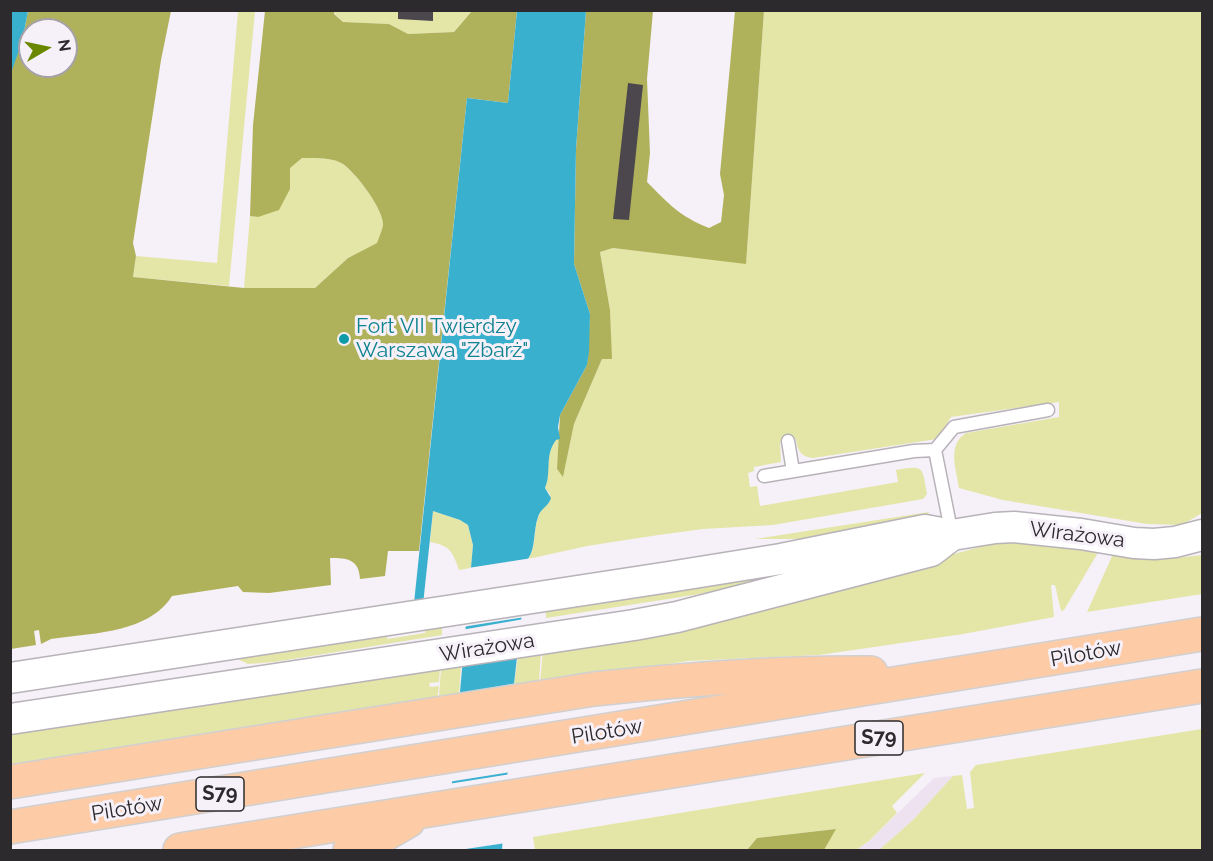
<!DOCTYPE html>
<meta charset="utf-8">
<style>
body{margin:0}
#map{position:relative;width:1213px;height:861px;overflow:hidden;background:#f6f0f8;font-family:Raleway,sans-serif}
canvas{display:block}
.frame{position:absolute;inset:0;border:12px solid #2d2a2d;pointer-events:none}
.north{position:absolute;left:18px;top:18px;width:60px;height:60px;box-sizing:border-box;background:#f6f0f8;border:2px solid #a6a1a7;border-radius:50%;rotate:81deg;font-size:16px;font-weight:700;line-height:24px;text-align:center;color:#2d2a2d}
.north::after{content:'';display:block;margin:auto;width:21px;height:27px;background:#6a8700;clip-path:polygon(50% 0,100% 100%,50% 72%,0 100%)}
</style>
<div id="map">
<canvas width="1213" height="861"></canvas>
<div class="frame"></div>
<div class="north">N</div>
</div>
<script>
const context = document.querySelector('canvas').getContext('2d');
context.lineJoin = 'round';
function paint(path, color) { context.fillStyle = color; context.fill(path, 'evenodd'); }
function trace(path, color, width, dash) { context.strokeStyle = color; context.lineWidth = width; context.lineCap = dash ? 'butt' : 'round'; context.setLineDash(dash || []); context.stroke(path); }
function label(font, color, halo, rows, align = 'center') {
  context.font = font + ' Raleway,sans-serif'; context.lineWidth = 6; context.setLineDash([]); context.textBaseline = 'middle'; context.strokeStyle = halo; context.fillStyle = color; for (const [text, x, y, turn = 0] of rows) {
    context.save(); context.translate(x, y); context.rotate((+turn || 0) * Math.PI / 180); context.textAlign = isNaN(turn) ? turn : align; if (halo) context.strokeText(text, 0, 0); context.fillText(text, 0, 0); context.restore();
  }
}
const built = new Path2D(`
 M 953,776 L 913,820 L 879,850 L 856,850 L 869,841 L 934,778 Z`);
const green = new Path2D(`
 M 334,10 L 472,11 L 454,32 L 408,34 L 389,24 L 343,22 L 334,13 Z
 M 238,11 L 255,11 L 229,286 L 133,277 L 136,256 L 217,263 Z
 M 764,11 L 1202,11 L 1202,513 L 1182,525 L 1147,524 L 1003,500 L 959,488 C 956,468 947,445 966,433 L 1059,417 L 1059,402 L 951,417 L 937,439 L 813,458 C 801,457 797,450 796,439 L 780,442 L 781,462 L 754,467 L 754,471 L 748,473 L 750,487 L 757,486 L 760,506 L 898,482 L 896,470 C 925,465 922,467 927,494 L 923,499 L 773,525 L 703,529 L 658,535 L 587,546 L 528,559 C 540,542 529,516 549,503 L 550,494 L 545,488 C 550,471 545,455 556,439 L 560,439 L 557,469 L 563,476 L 574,424 L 602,359 L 611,359 L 610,310 L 600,252 L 613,248 L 746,263 Z
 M 302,158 C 314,158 331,157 343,164 C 356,173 384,210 383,225 C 382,231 379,237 378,243 L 348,258 L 315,288 L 244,288 L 250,216 L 258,217 L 289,189 L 289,168 Z
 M 433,511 L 460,520 L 468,525 L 473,545 L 471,568 L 459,570 C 452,550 450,546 430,542 Z
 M 929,512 L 927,516 L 802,539 L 755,539 Z
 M 1034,540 L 1099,551 L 1064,610 L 1061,611 L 1055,585 L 1051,585 L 1054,617 L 963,634 L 819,655 L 688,661 L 540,684 L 543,650 L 702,622 L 1002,541 Z
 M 1113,554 L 1175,558 L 1202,555 L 1202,594 L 1087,612 Z
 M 774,574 L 774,577 L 700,594 L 546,618 L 546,611 Z
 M 442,627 L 442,635 L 274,662 L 248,664 L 231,656 L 387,634 L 387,639 L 425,633 L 425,629 Z
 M 541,653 L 539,681 L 514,684 L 518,657 Z
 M 440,667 L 439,682 L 429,683 L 430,687 L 439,686 L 437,701 L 11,767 L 11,735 Z
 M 461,667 L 459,694 L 439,697 L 441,669 Z
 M 1202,729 L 1202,850 L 879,850 L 913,820 L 953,776 L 962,775 L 967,809 L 974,808 L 970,772 L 976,765 Z
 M 925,773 L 892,806 L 897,813 L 869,841 L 856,850 L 824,850 L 835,829 L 757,838 L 747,850 L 535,850 L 533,837 Z`);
const forest = new Path2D(`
 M 28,11 L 171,11 L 161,60 L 133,243 L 136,256 L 133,277 L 244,288 L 315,288 L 348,258 L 377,243 C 379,237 382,231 383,225 C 384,210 356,173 343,164 C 332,157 314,158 302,158 L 290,168 L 290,189 L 279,210 L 258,217 L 250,216 L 253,125 L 265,11 L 334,11 L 334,14 L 343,22 L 389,24 L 408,34 L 454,32 L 472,11 L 517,11 L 508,103 L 467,98 L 419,551 L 388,551 L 385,576 L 360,579 C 359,559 347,558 330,558 L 331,585 L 269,593 L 243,592 L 238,586 L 172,596 C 148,634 90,633 51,639 L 41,644 L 39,630 L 34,631 L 36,645 L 11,649 L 10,73 L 22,42 ZM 30,30 L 66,30 L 66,66 L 30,66 Z
 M 586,11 L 653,11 L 647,79 L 650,153 L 647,182 C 669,204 679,216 709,228 L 721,222 L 724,195 L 720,174 L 735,11 L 764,11 L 746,264 L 613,248 L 600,252 L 610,310 L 612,359 L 602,359 L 574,424 L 563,477 L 557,469 L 560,415 L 587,365 L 590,314 L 574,264 L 576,149 Z
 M 836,829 L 824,850 L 747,850 L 757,838 Z`);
const water = new Path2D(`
 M 11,10 L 28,11 L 22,42 L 11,73 Z
 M 517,11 L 586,11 L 576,149 L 574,264 L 590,314 L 589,351 L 587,365 L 560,415 L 558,427 L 560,439 L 556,440 C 544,456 552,472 545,488 L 551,498 C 549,506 540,509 538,517 C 533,531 536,548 528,559 L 514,684 L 502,850 L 446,850 L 473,545 L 468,525 L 460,520 L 433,511 L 421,623 L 412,622 L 467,98 L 508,103 Z`);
const pier = new Path2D(`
 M 532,558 L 525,617 L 462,627 L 468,568 Z
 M 524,619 L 521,656 L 458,667 L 461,630 Z
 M 518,683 L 511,772 L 448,782 L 456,694 Z
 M 511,774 L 506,843 L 459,850 L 443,850 L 448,784 Z`);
const building = new Path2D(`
 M 398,10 L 433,10 L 433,21 L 398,19 Z
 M 628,83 L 643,85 L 629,220 L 613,219 Z`);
const service = new Path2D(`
 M 788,441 L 793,471
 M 935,450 L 954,427 L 1048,410
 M 764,476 L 914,451 L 935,450 L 952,535`);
const tertiary = new Path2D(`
 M 10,678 L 669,577 L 781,559 L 925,530 L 952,535 L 995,528 L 1014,527 L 1081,534 L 1134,543 L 1154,544 L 1175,542 L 1202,535
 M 10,719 L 634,625 L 677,617 L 931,551 L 952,535`);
const motorway = new Path2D(`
 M 10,782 L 594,689 C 686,679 779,672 871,673
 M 10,827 L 1202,634
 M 180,850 L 1202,686
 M 350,850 L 363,847 L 408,821`);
const markers = [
 [344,339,6,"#0f9aa8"]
];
const shields = [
 [879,738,48],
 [220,794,48]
];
const shieldNames = [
 ["S79",879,738],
 ["S79",220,794]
];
const cultureNames = [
 ["Fort VII Twierdzy",356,327],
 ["Warszawa \"Zbarż\"",356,351]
];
const streetNames = [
 ["Wirażowa",1077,535,7],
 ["Wirażowa",487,648,-9],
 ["Pilotów",1086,654,-10],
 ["Pilotów",607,732,-9],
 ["Pilotów",127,809,-9]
];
paint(built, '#eee2f0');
paint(green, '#e3e6a7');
paint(forest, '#b0b25b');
paint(water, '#3ab0cf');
paint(pier, '#f6f0f8');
paint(building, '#4c474d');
trace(service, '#b8b2b9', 15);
trace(tertiary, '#b8b2b9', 33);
trace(motorway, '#d1d0d1', 36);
trace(service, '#fff', 12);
trace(tertiary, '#fff', 30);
trace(motorway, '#fdcca7', 33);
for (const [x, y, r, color] of markers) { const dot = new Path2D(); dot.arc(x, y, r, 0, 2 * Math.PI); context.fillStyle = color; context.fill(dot); trace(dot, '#f6f0f8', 2); }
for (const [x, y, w] of shields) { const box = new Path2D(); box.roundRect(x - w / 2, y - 17, w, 34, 4.5); context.fillStyle = '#f6f0f8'; context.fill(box); trace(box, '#2d2a2d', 1.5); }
label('bold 20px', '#2d2a2d', null, shieldNames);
label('21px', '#0d838f', '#f6f0f8', cultureNames, 'left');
label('21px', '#2d2a2d', '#f6f0f8', streetNames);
</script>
